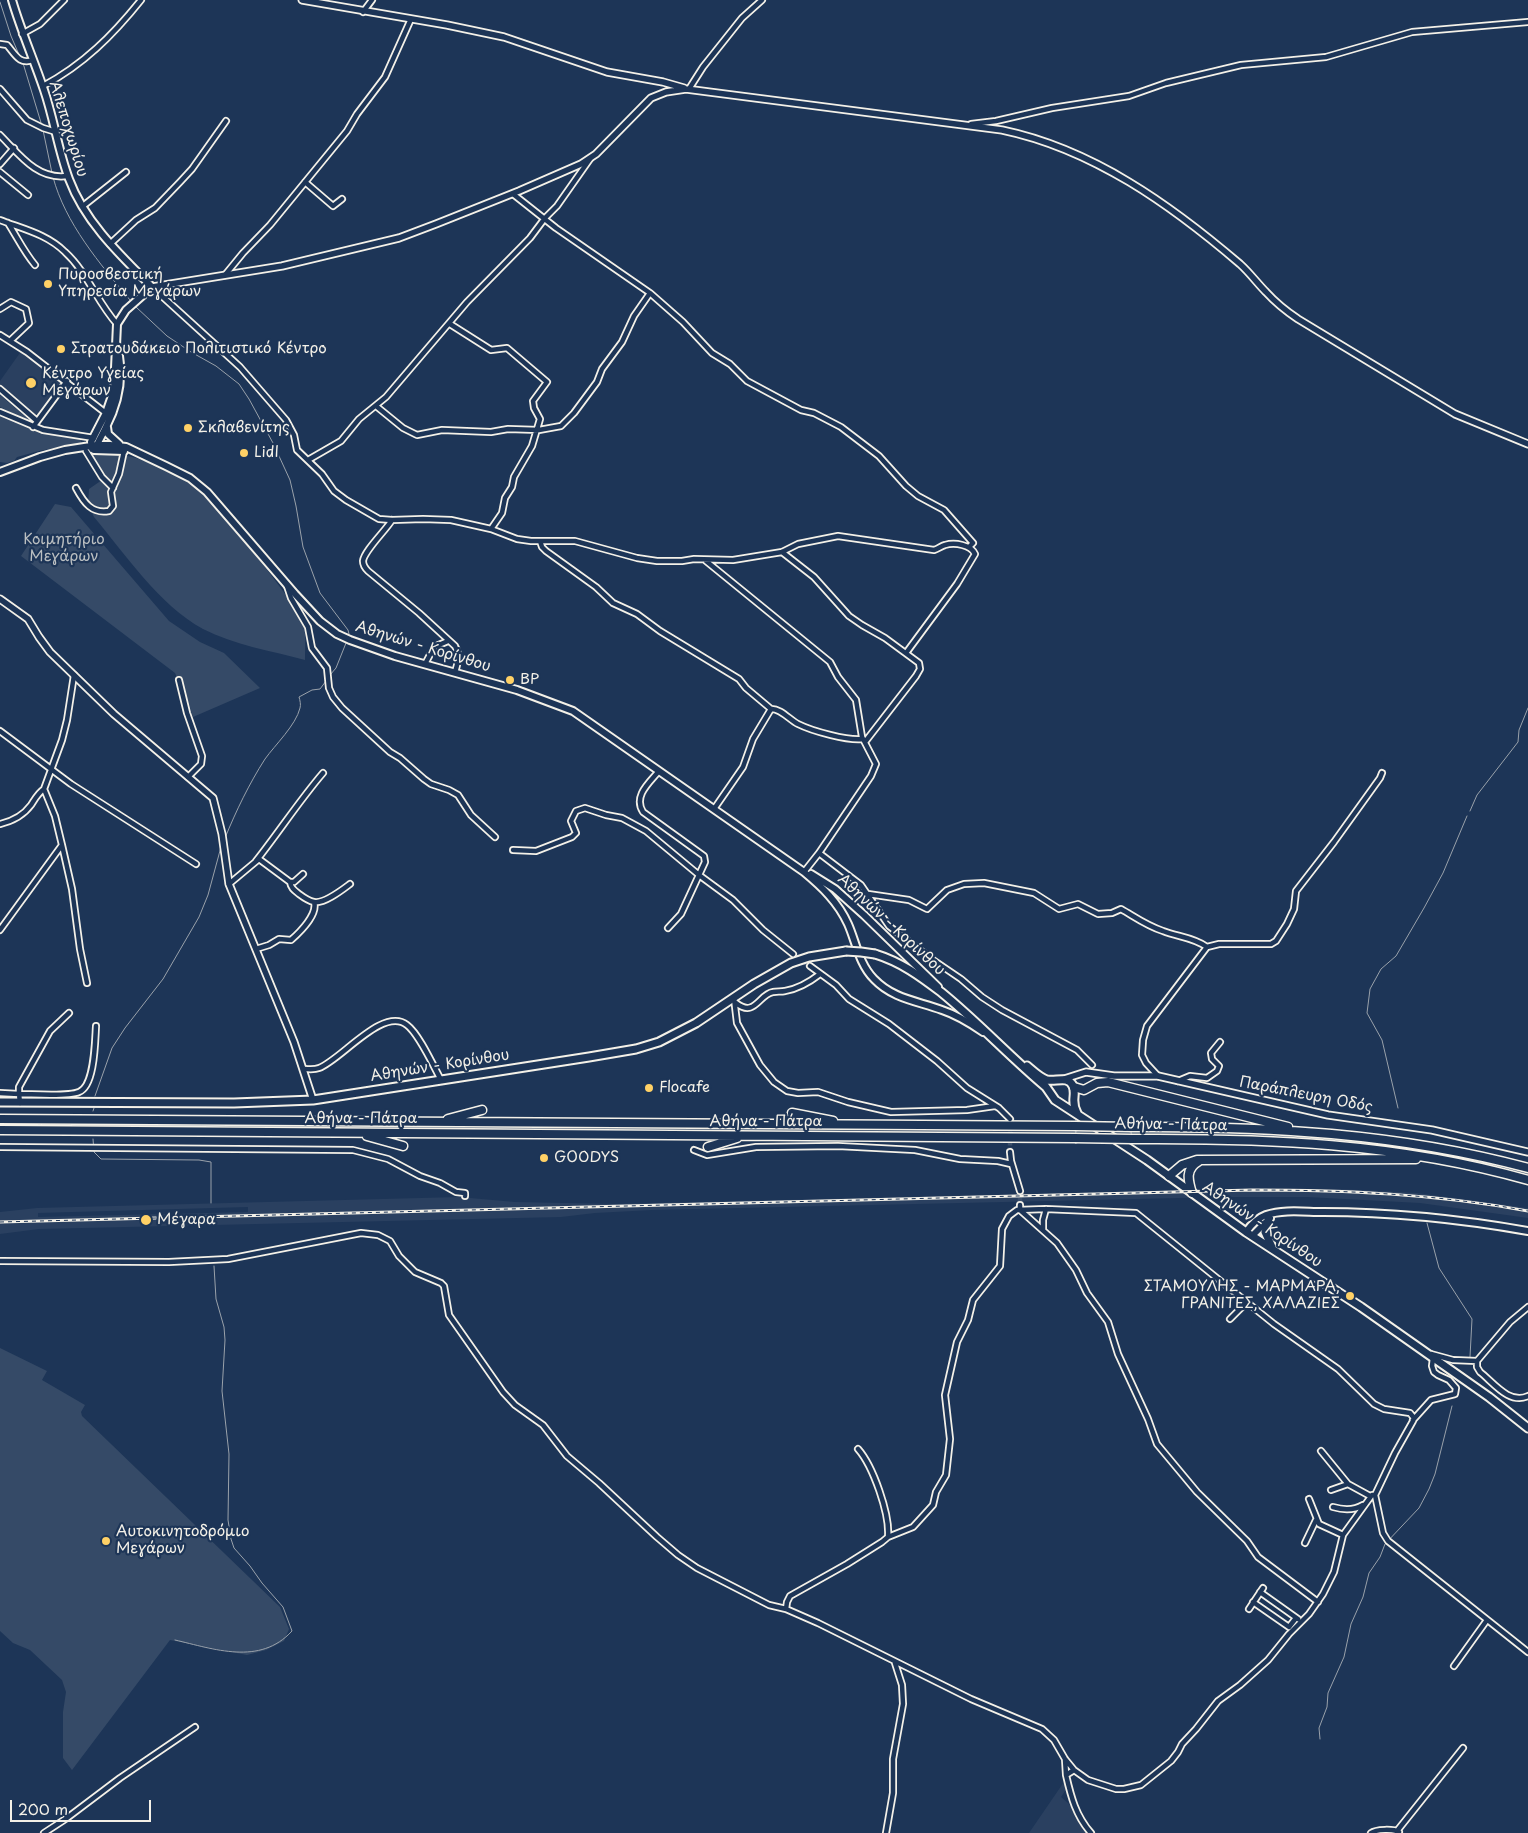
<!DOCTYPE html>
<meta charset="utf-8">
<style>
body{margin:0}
#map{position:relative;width:1528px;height:1833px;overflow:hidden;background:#1d3557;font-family:"Playpen Sans",sans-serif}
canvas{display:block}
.scale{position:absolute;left:10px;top:1800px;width:141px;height:22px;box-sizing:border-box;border:2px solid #f4f1e8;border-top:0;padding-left:6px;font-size:15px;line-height:18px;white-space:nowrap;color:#f4f1e8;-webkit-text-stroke:4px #1d3557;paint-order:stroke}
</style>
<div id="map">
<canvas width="1528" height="1833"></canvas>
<div class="scale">200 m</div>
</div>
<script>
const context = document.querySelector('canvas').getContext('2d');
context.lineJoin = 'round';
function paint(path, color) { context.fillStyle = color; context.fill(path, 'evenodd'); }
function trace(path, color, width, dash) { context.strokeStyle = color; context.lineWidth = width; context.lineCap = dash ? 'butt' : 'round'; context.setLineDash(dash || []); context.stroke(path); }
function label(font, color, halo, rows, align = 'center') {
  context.font = font + ' "Playpen Sans",sans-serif'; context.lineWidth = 4.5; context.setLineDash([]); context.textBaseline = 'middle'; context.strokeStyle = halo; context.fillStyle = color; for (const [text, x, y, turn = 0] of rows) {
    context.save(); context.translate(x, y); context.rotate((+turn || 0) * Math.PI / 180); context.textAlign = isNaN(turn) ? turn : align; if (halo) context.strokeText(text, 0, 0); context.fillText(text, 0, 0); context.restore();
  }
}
const built = new Path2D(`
 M 22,350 L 64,381 L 37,417 L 0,386 L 0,381 Z
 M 1240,1189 L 1339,1189 L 1417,1193 L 1528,1208 L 1528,1218 L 1420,1203 L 1307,1197 L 1224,1197 L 652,1210 L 595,1213 L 561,1217 L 39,1229 L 0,1234 L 0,1212 L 37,1208 L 459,1197 L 515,1202 L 617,1204 ZM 248,1207 L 248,1212 L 38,1217 L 38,1213 Z
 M 1066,1779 L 1067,1788 L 1061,1797 L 1068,1803 L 1077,1814 L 1080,1822 L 1089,1833 L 1029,1833 Z`);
const green = new Path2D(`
 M 0,395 L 33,423 L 0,407 Z
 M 0,415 L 42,433 L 81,439 L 81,443 L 39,451 L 17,457 L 14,461 L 7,463 L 0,462 Z
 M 108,453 C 137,455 166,468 190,483 C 210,497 299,604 304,626 C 306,637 305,649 305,660 C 272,651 234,645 203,629 C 159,605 126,555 94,517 L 88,505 L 89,489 L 102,480 L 89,455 Z
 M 55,504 L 71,507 L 169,621 L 200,642 L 224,653 L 260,688 L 193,717 L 188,701 L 175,673 L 21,556 Z
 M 0,1123 L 1250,1133 C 1288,1135 1326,1137 1364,1141 C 1419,1147 1474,1159 1528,1172 L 1528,1175 C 1435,1152 1345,1140 1249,1135 L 0,1126 Z
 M 0,1348 L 47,1371 L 42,1380 L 85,1405 L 81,1412 L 82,1416 L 280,1607 L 289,1629 L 284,1641 L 266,1650 L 247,1655 L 170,1640 L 72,1770 L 63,1758 L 63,1712 L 66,1692 L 62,1680 L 30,1650 L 13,1643 L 0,1631 Z`);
const stream = new Path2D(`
 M 0,2 L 11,36 L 20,57
 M 23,63 L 42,126
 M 43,130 L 52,173
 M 53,177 C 65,223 100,264 130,300
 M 136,307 L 167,336 L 191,352 L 216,366 L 239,384 L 249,399 L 273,443 L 290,480 L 296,506 L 303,547 L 320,593 L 348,630 L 349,634
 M 330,675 L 336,668 L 346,643
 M 1470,811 L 1477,795 L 1518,742 L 1519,730 L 1528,708
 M 225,838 C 236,811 249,784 265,759 C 275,745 296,725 300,708 C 301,705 300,700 299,697 L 312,690 L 320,689 L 326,681
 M 95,1096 L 112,1048 L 125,1028 L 163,979 L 199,917 L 208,895 L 221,847
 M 1398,1108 L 1382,1040 L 1367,1013 L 1370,989 L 1381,969 L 1396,956 L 1424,908 L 1443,873 L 1467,816
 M 93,1111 L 94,1108
 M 93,1139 L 94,1152 L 101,1159 L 199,1160 L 211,1162 L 211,1203
 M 1427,1223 L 1439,1268 L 1472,1319 L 1470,1357
 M 175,1640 C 214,1649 260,1666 292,1631 L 283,1607 L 262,1583 L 250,1566 L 234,1548 L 231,1539 L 228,1520 L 229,1454 L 222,1391 L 225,1340 L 224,1327 L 216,1299 L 214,1266
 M 1320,1739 L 1319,1728 L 1327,1707 L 1328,1693 L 1344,1657 L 1351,1624 L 1363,1597 L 1369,1573 L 1380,1557 L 1385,1544 L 1419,1508 L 1429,1489 L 1435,1474 L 1452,1406`);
const minorTunnel = new Path2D(`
 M 793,954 L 810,966
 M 1010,1152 L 1010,1119
 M 1020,1191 L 1020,1205`);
const minor = new Path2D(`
 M 363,12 L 372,0
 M 22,34 L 40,24 L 64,0
 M 0,44 L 7,45 C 15,54 19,65 33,60
 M 43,86 C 83,65 113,35 141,0
 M 0,89 L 27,120 L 43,128 L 56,132
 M 689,89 L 703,67 L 742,18 L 762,0
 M 971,124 L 996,121 L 1052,108 L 1129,96 L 1166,83 L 1241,65 L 1326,57 L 1412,32 L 1528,22
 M 0,135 C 19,154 37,180 67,176
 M 0,164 L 14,148
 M 0,172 L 28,195
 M 305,182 L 333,206 L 342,199
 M 513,194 L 556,228 L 650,293 L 683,322 L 712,353 L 730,364 L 747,381 L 801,410 L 814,413 L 841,427 L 879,456 L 906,486 L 918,496 L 944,510 L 973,543 L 969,547
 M 83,206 L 126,172
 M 0,220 C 23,229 47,234 65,252 C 87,272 97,302 117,324
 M 8,223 C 17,237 24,252 35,265
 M 110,244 L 136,220 L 155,208 L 180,182 L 192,169 L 226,121
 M 225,275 L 243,253 L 270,225 L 347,131 L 357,114 L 385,77 L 411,19
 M 152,287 L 240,367 L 286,420 L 294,435 L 297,450 L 322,474 L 334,491 L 346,500 L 379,519 L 392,520 L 423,519 L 451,520 L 491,529 L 517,539 L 531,541 L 575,541 L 637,558 L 657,561 L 682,561 L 694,559 L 733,560 L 782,552 L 798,544 L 838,536 L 934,550 C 938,549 941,546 945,545 C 955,542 971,545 975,554 L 957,584 L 906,653
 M 0,309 L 11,302 L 26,309 L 29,323 L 11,340
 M 450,324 L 491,350 L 507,348 L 547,382 L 533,401 L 534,408 L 540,419 L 532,446 L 514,477 L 512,487 L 505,498 L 502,513 L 491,529
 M 0,335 L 27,352 L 107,414
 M 0,389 L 37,421
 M 376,406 L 403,428 L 417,435 L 442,430 L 491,432 L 508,429 L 539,430 L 561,426 L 574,413 L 597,382 L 602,369 L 622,342 L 634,316 L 650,293
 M 0,412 L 43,430 L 94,438
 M 33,427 L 67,381
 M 86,451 L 102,477 L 113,488
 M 308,460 L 341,441 L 359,419 L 386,397 L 467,302 L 530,238 L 545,218 L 557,206 L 590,159
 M 76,488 C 84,503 92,514 109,511 L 113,506 L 111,492 L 119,474 L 124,451
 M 392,520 C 386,530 364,551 363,561 C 363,565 365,568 368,571 L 419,613 L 455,646 C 460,655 458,663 455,672
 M 540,541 L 542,547 L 546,551 L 596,587 L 613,603 L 637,614 L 660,631 L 739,679 L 746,688 L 771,709
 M 782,552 L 814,577 L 849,616 L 862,625 L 885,638 L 919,663 L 920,669 L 916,676 L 865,742
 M 706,561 L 830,662 L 838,677 L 856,700 L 862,737 L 876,764 L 871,776 L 819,853 L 804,872
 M 287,586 L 291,598 L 308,627 L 312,648 L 327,668 L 329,688 L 333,697 L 342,708 L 390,752 L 400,758 L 424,779 L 431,784 L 449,790 L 458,795 L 471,815 L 495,837
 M 425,664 L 434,647 L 448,641
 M 179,680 L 187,713 L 202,756 L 201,764 L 188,777
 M 0,731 L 71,784 L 196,864
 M 659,771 C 649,783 633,796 643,812 L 704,856 L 705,862 L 699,875 L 733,900 L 763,930 L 793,954
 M 714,809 L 743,767 L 753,739 L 771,709 C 780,708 790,720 798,724 C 812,731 848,741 863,739
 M 0,824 C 13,821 23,816 31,805 C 35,799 38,793 44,789
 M 62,845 L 72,889 L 80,949 L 87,983
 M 513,850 L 536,851 L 572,837 L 576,833 L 571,821 L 576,811 L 585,808 L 606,815 L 622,818 L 646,831 L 699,875 L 681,914 L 668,928
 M 819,853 L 861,885 L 889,926 L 933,960 L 961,979 L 982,997 L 1002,1010 L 1077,1050 L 1092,1065
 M 256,861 C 279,832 299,801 323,773
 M 290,882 C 291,888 294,890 299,894 C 303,897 309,901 314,902 C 324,904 342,890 350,884
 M 229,884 L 259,859 L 290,882 L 294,882 L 303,874
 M 868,894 L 909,900 L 927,909 L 947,890 L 964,884 L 984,883 L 1034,893 L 1059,909 L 1078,904 L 1098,914 L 1112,913 L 1121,909 C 1135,917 1147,926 1163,931 C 1178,937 1193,937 1207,947
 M 0,930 L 62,845 L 55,816 L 44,789 L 62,740 L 67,720 L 74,675
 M 256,949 L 269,945 L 279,939 L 291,940 C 300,932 318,914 314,902
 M 810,966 L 836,985 L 849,999 L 889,1024 L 937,1061 L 967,1088 L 999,1108 L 1010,1119
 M 734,998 L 737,1023 L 760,1065 L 774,1082 L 787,1091 L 798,1093 L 818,1092 L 848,1102 L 891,1112 L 967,1110 L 995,1106
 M 736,1003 C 755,1018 759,994 773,992 C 777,991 781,992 785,991 C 797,989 811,981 820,974
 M 69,1013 L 50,1031 L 19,1087 L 19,1094 C 32,1094 68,1097 79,1092 C 95,1086 95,1041 96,1026
 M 304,1069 C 309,1069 314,1070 319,1068 C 341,1060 383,1006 407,1025 C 419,1034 433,1065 441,1080
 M 1158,1076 L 1146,1063 L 1142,1055 L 1143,1040 L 1147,1026 L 1207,947 L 1219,944 L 1271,944 L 1276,941 L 1287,924 L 1294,909 L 1296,891 L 1334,842 L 1380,778 L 1382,773
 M 1178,1081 L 1190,1076 L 1207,1078 L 1217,1071 L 1219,1066 L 1212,1059 L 1211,1053 L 1220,1042
 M 0,1093 L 19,1094 L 20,1103
 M 0,1147 L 353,1150 L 388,1159 L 420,1176 L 440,1183 L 456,1192 L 465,1193 L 465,1196
 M 694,1150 L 707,1155 L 756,1147 L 838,1146 L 915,1150 L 960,1159 L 998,1161 L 1011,1164
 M 1010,1152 L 1011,1161 L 1020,1191
 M 1020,1205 L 1020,1210 L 1057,1243 L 1076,1270 L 1087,1293 L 1108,1322 L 1118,1354 L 1148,1419 L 1157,1444 L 1197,1492 L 1247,1541 L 1258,1557 L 1318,1602
 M 1043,1229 L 1043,1220 L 1046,1209
 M 0,1261 L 169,1262 L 228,1259 L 361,1233 L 378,1235 L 390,1241 L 399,1256 L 415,1272 L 441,1283 L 444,1286 L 449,1315 L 503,1392 L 515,1405 L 543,1425 L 567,1456 L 599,1483 L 657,1537 L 678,1555 L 697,1568 L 769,1605 L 786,1609 L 818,1623 L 971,1699 L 1042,1729 L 1054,1740 L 1065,1759 L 1074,1770 L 1088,1780 L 1116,1789 L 1124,1789 L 1141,1785 L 1171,1761 L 1178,1752 L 1182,1744 L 1196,1729 L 1218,1701 L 1240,1685 L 1268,1660 L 1289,1634 L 1309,1614 L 1323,1594 L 1334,1572 L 1343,1535 L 1372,1495 L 1375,1495 L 1383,1533 L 1388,1541 L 1528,1652
 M 1230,1319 L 1247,1302
 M 1431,1354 L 1453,1360 L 1477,1361 L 1510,1322 L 1528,1307
 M 1477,1361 L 1477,1367 L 1480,1372 C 1493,1382 1509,1405 1528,1396
 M 1413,1420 L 1431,1400 L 1455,1394 L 1456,1388 L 1449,1380 L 1438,1375 L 1434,1372 L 1432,1366 L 1433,1358
 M 858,1449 C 873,1466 890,1514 888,1537
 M 1321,1451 L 1348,1484 L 1370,1496
 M 1331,1490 L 1348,1484
 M 1309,1499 L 1319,1524 L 1343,1535
 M 1333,1507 C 1343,1510 1353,1511 1363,1505
 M 1305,1543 L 1316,1520
 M 1260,1592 L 1298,1619
 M 1253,1602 L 1289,1627 L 1296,1618
 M 786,1609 L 787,1602 L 790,1596 L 847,1564 L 882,1542 L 888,1537 L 913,1527 L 933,1505 L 936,1492 L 946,1475 L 950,1439 L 945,1395 L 957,1342 L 968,1320 L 973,1300 L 1000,1266 L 1002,1229 L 1009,1216 L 1017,1210 L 1046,1209 L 1136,1213 L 1274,1324 L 1338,1369 L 1374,1404 L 1384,1409 L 1410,1413 L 1414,1418 L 1413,1421 L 1395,1453 L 1375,1495
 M 1249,1609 L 1263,1588
 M 1454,1666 L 1487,1620
 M 1065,1759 L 1066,1775
 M 1074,1770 L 1066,1775 C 1071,1797 1076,1816 1091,1833
 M 1397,1831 L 1463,1748
 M 44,1833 L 67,1818 L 120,1778 L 195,1727
 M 886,1833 L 893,1793 L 893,1759 L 903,1704 L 902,1685 L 895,1663
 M 1371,1833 C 1376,1829 1394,1829 1399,1832`);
const tertiary = new Path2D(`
 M 302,0 L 447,25 L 504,37 L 607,72 L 663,82 L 684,88
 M 152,287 L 282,266 L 399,238 L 436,224 L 519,191 L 581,164 L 596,154 L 651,98 L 666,92 L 686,89 L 1002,130 C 1093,149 1171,205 1240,264 C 1250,273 1257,283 1266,292 C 1276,303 1286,311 1298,319 L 1455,414 L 1528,444
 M 0,599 L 28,619 L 39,637 L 50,652 L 114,714 L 213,798 L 222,834 L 229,884 L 294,1042 L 313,1100
 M 1064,1079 L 1086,1072 L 1114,1076 L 1158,1076 L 1328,1115 L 1432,1130 L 1528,1152`);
const secondary = new Path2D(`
 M 12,0 C 21,31 34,60 44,90 C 54,119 58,150 69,179 C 85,222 120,255 152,287 L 126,310 L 117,324 L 114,390 L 106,413 L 91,442 L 92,449
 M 107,427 L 108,434 L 119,444
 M 96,448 C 98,441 103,434 106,427 C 118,404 123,382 119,356
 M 94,450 L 124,451
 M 0,472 L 40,457 L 65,450 L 97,445 L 110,445 L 126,447 L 166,466 L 190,478 L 207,492 L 295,594 L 320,621 L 337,634 L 350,640 L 395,656 L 517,690 L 573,711 L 804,872 C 822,887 838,902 848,924 C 856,942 859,964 874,979 C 893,999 918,1001 942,1010 C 957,1015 970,1023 983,1032
 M 811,874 L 835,889 L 864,915 L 938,987
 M 1246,1232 C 1251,1225 1258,1218 1266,1215 C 1284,1209 1305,1212 1323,1212 C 1392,1212 1460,1219 1528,1231
 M 1252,1236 L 1270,1218`);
const primary = new Path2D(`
 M 875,954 C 901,962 920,976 941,992 C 978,1022 1010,1057 1046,1087 L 1055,1100 L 1147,1160 L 1246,1232 L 1361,1307 L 1489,1397 L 1528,1428
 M 1027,1066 C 1033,1071 1040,1078 1047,1080 C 1056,1082 1068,1075 1073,1086 C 1077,1095 1070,1101 1077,1113
 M 0,1102 L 234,1103 L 313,1100 L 589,1057 L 636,1049 L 659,1042 L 696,1023 L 754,984 L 791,963 L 809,957 L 846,951
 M 1269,1219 L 1265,1232 L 1272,1247`);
const motorway = new Path2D(`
 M 1074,1087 L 1084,1090 L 1097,1083 L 1108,1082 L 1288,1127
 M 792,1113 L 833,1121
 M 0,1119 L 1075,1126
 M 448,1119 L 482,1110
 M 1132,1127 C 1266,1126 1398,1133 1528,1168
 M 0,1130 L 1075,1138
 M 367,1136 L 403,1146
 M 1132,1139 C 1265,1138 1399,1143 1528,1180
 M 708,1147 L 737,1138
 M 1169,1176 L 1182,1165 L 1197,1160 L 1416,1159
 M 1192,1193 C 1188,1180 1185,1169 1199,1161`);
const rail = new Path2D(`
 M 0,1222 L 1252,1190 C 1344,1190 1437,1194 1528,1211`);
const primaryBridge = new Path2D(`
 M 846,951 L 861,952 L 875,954`);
const motorwayBridge = new Path2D(`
 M 1075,1126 L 1132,1127
 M 1075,1138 L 1132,1139`);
const markers = [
 [48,284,5,"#ffd166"],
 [61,349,5,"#ffd166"],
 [31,383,6,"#ffd166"],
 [188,428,5,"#ffd166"],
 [244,453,5,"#ffd166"],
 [510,680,5,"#ffd166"],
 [649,1088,5,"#ffd166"],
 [544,1158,5,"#ffd166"],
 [146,1220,6,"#ffd166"],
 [1350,1296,5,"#ffd166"],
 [106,1541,5,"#ffd166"]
];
const streetNames = [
 ["Αλεποχωρίου",68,129,73],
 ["Αθηνών - Κορίνθου",423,647,17],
 ["Αθηνών - Κορίνθου",891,925,43],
 ["Αθηνών - Κορίνθου",440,1066,-9],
 ["Παράπλευρη Οδός",1306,1095,11],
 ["Αθήνα - Πάτρα",361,1119],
 ["Αθήνα - Πάτρα",766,1122],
 ["Αθήνα - Πάτρα",1171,1125,1],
 ["Αθηνών - Κορίνθου",1262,1225,34]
];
const poiNames = [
 ["Πυροσβεστική",58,275],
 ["Υπηρεσία Μεγάρων",58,292],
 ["Στρατουδάκειο Πολιτιστικό Κέντρο",71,349],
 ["Κέντρο Υγείας",42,374],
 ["Μεγάρων",42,391],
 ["Σκλαβενίτης",198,428],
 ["Lidl",254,453],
 ["BP",520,680],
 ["Flocafe",659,1088],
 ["GOODYS",554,1158],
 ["Μέγαρα",157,1220],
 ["ΣΤΑΜΟΥΛΗΣ - ΜΑΡΜΑΡΑ,",1340,1287,"right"],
 ["ΓΡΑΝΙΤΕΣ, ΧΑΛΑΖΙΕΣ",1340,1304,"right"],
 ["Αυτοκινητοδρόμιο",116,1532],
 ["Μεγάρων",116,1549]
];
const parkNames = [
 ["Κοιμητήριο",64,540],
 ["Μεγάρων",64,557]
];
paint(built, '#2a4060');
paint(green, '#354a67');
trace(stream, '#9aa2ab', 1);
trace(minorTunnel, '#3d516d', 4.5, [4.5, 2]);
trace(minor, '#f4f1e8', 8);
trace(tertiary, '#f4f1e8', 9);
trace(secondary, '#f4f1e8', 10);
trace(primary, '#f4f1e8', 11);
trace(motorway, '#f4f1e8', 11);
trace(minor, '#1d3557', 4.5);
trace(tertiary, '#1d3557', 5.5);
trace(secondary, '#1d3557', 6);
trace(primary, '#1d3557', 7);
trace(motorway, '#1d3557', 8);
trace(rail, '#f4f1e8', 3);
trace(rail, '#1d3557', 1, [4]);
trace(primaryBridge, '#f4f1e8', 11, []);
trace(motorwayBridge, '#f4f1e8', 11, []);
trace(primaryBridge, '#1d3557', 7);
trace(motorwayBridge, '#1d3557', 8);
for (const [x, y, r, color] of markers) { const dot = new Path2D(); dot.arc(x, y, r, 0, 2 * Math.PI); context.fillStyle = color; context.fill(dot); trace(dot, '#1d3557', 2); }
label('15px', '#f4f1e8', '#1d3557', streetNames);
label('15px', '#f4f1e8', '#1d3557', poiNames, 'left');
label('15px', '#bbbfc1', '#1d3557', parkNames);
</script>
